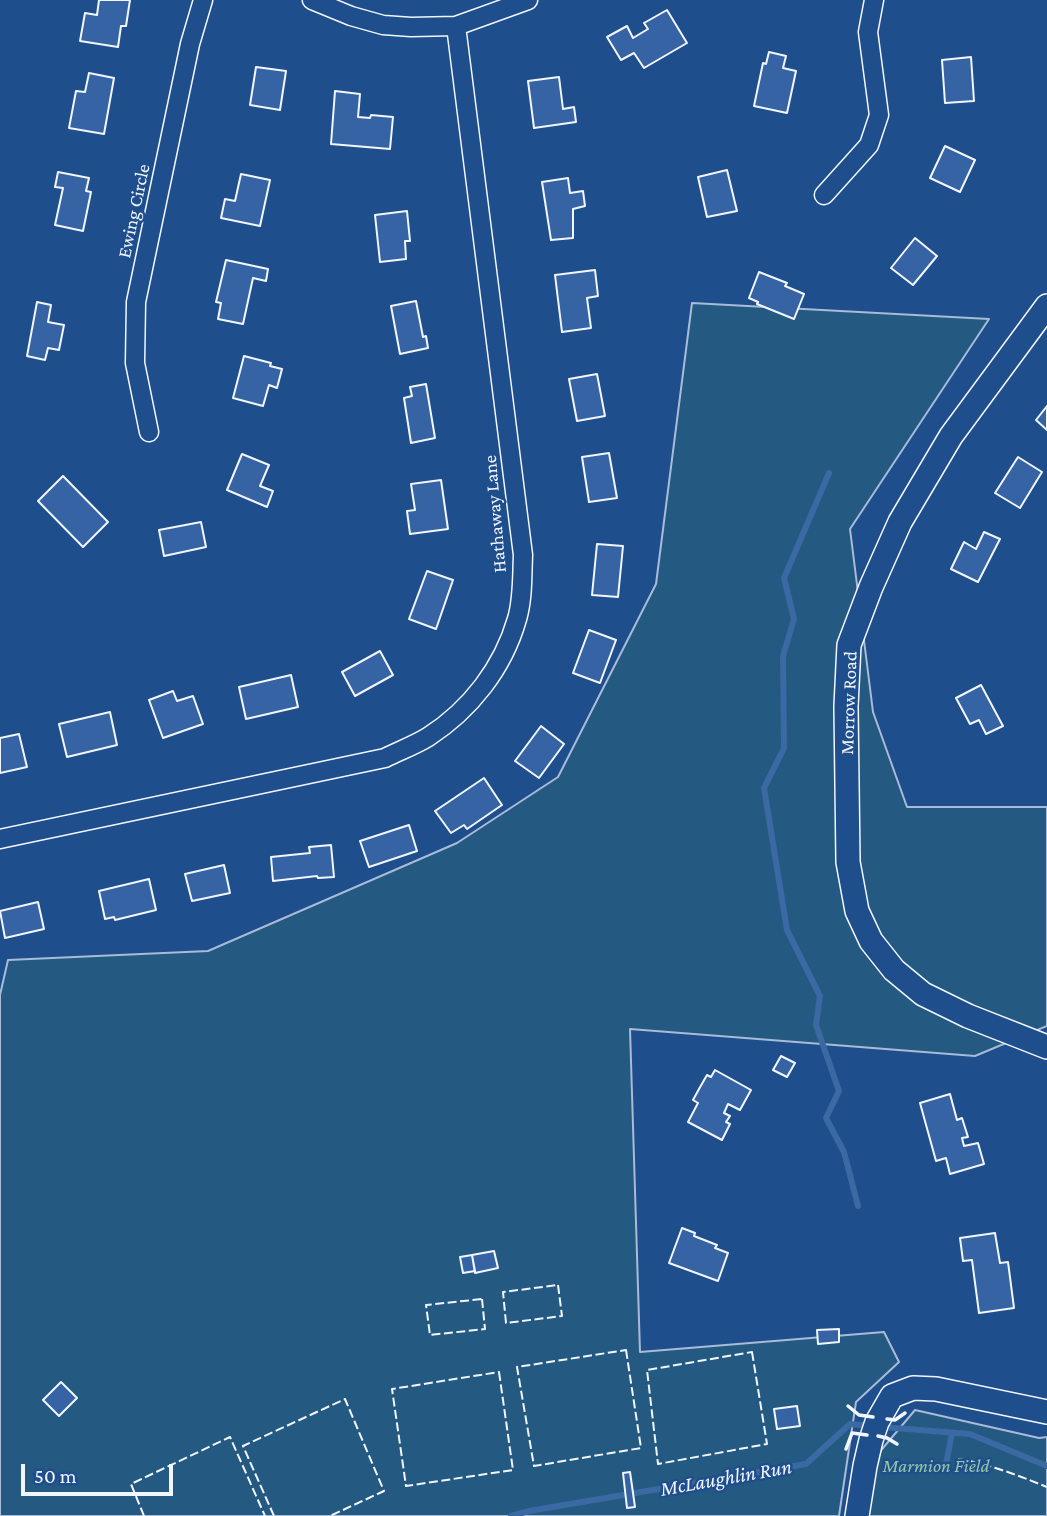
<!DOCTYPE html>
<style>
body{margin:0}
#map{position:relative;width:1047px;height:1516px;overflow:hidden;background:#1f4e8c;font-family:"Crimson Pro",serif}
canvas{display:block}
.scale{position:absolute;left:21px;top:1464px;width:152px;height:32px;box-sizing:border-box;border:4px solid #f2f6ff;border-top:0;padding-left:9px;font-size:21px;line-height:24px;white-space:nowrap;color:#f2f6ff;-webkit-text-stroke:5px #1f4e8c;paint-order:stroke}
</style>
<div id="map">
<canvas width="1047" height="1516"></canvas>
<div class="scale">50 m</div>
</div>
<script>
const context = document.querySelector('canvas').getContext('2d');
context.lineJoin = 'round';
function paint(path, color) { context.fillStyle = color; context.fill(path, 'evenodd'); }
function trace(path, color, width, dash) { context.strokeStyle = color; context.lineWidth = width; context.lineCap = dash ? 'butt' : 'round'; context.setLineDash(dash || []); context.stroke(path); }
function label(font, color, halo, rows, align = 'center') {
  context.font = font + ' "Crimson Pro",serif'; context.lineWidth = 5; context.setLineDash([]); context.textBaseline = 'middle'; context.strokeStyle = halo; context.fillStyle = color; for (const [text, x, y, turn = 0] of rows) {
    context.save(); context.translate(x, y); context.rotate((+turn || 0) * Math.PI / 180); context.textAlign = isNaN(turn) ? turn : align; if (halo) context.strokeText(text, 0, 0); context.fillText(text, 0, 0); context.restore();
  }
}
const green = new Path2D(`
 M 692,303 L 989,319 L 850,529 L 873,712 L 907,807 L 1047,807 L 1047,1026 L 975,1056 L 630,1029 L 640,1352 L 884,1332 L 899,1362 L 856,1402 L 839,1516 L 0,1516 L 0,995 L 8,960 L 208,951 L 457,843 L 558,777 L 656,584 Z
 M 915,1410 L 1039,1438 L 1047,1437 L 1047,1516 L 865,1516 L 872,1461 Z`);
const stream = new Path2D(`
 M 829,473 L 784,578 L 794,619 L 783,656 L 784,748 L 764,788 L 787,930 L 820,996 L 816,1025 L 839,1091 L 826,1118 L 844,1152 L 858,1206
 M 882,1427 L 970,1434 L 1047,1466
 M 946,1464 L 952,1433
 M 511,1516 L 529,1511 L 806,1464 L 850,1424 L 871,1426`);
const building = new Path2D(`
 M 99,0 L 130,0 L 126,26 L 121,26 L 118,47 L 80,41 L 85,13 L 97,15 Z
 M 667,10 L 687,43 L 644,68 L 634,53 L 621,60 L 607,37 L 627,26 L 633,38 L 648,29 L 644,23 Z
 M 769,52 L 786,56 L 783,68 L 796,71 L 787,113 L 754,106 L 763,63 L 766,64 Z
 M 971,57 L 974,101 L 945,103 L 942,60 Z
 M 256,67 L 286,71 L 280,110 L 250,105 Z
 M 89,73 L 114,78 L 104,134 L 69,128 L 76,91 L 85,92 Z
 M 559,77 L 563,109 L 574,107 L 576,122 L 534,128 L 528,81 Z
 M 335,91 L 360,94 L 358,117 L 370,118 L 371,115 L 393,117 L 390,149 L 331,144 Z
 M 945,146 L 975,160 L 960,192 L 930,178 Z
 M 727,170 L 737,211 L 707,217 L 698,177 Z
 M 58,172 L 89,178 L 86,191 L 91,192 L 83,231 L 55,225 L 63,188 L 55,187 Z
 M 241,174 L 270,180 L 260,226 L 221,218 L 225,199 L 235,201 Z
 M 568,178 L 570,193 L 583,191 L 585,206 L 573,209 L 573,238 L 551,240 L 542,182 Z
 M 407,211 L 410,241 L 405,241 L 406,259 L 380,262 L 375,215 Z
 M 915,238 L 937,256 L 913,285 L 891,268 Z
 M 226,260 L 268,269 L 266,281 L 253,278 L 243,324 L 218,319 L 221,303 L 216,302 Z
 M 595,270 L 598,296 L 587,298 L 591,328 L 562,332 L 555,275 Z
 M 759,272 L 787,283 L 785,286 L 804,294 L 794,319 L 757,304 L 758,302 L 749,298 Z
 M 416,301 L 423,337 L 426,336 L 428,348 L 400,354 L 391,306 Z
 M 37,302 L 51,305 L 48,322 L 64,325 L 59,350 L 48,348 L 45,360 L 27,356 Z
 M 244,356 L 271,363 L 270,366 L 282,369 L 277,388 L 269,385 L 263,406 L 233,398 Z
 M 597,374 L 605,416 L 577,421 L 569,379 Z
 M 426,384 L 435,438 L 411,443 L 404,398 L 412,396 L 410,387 Z
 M 1047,406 L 1047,430 L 1036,420 Z
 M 609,453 L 617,498 L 589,502 L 582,457 Z
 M 242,454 L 269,465 L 260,486 L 273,491 L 267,507 L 227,490 Z
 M 1018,457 L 1042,472 L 1020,508 L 995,493 Z
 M 63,476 L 108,522 L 83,547 L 38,501 Z
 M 441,480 L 448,529 L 410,534 L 407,511 L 415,510 L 411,484 Z
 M 201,522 L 206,547 L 164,556 L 159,530 Z
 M 984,532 L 1000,539 L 978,582 L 951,569 L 964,542 L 976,549 Z
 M 597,544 L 623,546 L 618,597 L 592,595 Z
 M 427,571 L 453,580 L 436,629 L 409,619 Z
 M 589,630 L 616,640 L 600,683 L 573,673 Z
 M 380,651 L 393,675 L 355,696 L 342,672 Z
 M 291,675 L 298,707 L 246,719 L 239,687 Z
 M 981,685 L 1003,726 L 986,734 L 979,720 L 970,724 L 956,698 Z
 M 173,691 L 177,701 L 193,696 L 203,724 L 163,738 L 149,700 Z
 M 110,712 L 117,745 L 67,757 L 59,724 Z
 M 541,726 L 564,744 L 539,778 L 515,761 Z
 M 19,734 L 27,767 L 0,773 L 0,738 Z
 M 484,778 L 502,805 L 467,829 L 464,825 L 451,833 L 435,811 Z
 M 409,825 L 417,851 L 369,867 L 360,841 Z
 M 331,845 L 334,877 L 318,878 L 317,876 L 273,881 L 271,857 L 310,853 L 309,847 Z
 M 224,865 L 230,893 L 192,901 L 185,874 Z
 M 149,879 L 156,910 L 115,920 L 114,917 L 105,919 L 99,891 Z
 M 38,902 L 44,929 L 5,938 L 0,911 Z
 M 781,1056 L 795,1063 L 787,1077 L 773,1070 Z
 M 715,1070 L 751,1090 L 740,1110 L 728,1104 L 724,1113 L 730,1116 L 726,1122 L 730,1124 L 722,1140 L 688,1122 L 698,1103 L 693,1100 L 699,1089 L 707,1075 L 711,1077 Z
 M 950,1094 L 957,1120 L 962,1118 L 968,1137 L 962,1138 L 964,1146 L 978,1143 L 984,1164 L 950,1174 L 946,1158 L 936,1161 L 920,1103 Z
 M 682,1228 L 695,1233 L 694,1236 L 717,1245 L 715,1248 L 728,1253 L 718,1281 L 669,1263 Z
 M 995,1233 L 1000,1263 L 1008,1262 L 1014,1308 L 979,1313 L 972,1260 L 963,1261 L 960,1238 Z
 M 494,1251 L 498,1268 L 475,1273 L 472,1255 Z
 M 472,1255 L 475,1271 L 463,1273 L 460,1257 Z
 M 839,1329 L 839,1342 L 818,1344 L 817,1330 Z
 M 61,1382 L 77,1398 L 59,1416 L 43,1400 Z
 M 797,1406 L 800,1426 L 777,1429 L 774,1409 Z
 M 630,1472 L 635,1507 L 627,1508 L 623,1473 Z`);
const minor = new Path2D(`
 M 312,0 L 351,16 L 383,25 L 411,27 L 456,26 L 528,0
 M 824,195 L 869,145 L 879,115 L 868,32 L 874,0
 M 149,432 L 135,363 L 136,302 L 190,44 L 203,0
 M 0,839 L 385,758 C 399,751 415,745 428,737 C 470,710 503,668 517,619 C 523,599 522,576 523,555 L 456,26`);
const tertiary = new Path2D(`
 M 1047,306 L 951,436 L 900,522 L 871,587 L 849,645 L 846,706 L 848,862 L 857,911 L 871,941 L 894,970 L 923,994 L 968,1016 L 1047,1047
 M 857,1516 L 865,1466 L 871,1440 L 877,1422 L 892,1396 L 913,1388 L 936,1389 L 1047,1412`);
const fence = new Path2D(`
 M 558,1285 L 562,1316 L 506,1323 L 503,1292 Z
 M 482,1299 L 485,1329 L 430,1335 L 426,1305 Z
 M 626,1350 L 641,1448 L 534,1466 L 517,1367 Z
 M 752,1352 L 767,1444 L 658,1464 L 647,1370 Z
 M 499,1372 L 513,1470 L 406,1486 L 392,1389 Z
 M 958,1459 C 989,1464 1017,1475 1047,1487
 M 144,1516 L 131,1484 L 230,1437 L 265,1516
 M 274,1516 L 243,1446 L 345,1399 L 384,1491 L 330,1516`);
const wall = new Path2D(`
 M 848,1406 L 859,1415 L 873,1417
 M 887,1419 L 895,1420 L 905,1413
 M 878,1436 L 887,1438 L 897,1444
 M 846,1449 L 852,1433 L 867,1435`);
const streetNames = [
 ["Ewing Circle",134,211,-78],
 ["Hathaway Lane",495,514,-95],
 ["Morrow Road",849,703,-88]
];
const parkNames = [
 ["Marmion Field",936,1466]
];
const waterNames = [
 ["McLaughlin Run",726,1478,-10]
];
paint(green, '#245a82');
trace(green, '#a8bbd7', 2);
trace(stream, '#3b69a3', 6);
paint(building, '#3563a3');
trace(building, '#f2f6ff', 2);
trace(minor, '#f2f6ff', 21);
trace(tertiary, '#f2f6ff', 26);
trace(minor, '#1f4e8c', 18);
trace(tertiary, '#1f4e8c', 23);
trace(fence, '#f2f6ff', 2, [9, 3.5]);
trace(wall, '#f2f6ff', 3.5);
label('19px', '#f2f6ff', '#1f4e8c', streetNames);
label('italic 19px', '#97c8a6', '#1f4e8c', parkNames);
label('italic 21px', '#f2f6ff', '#1f4e8c', waterNames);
</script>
